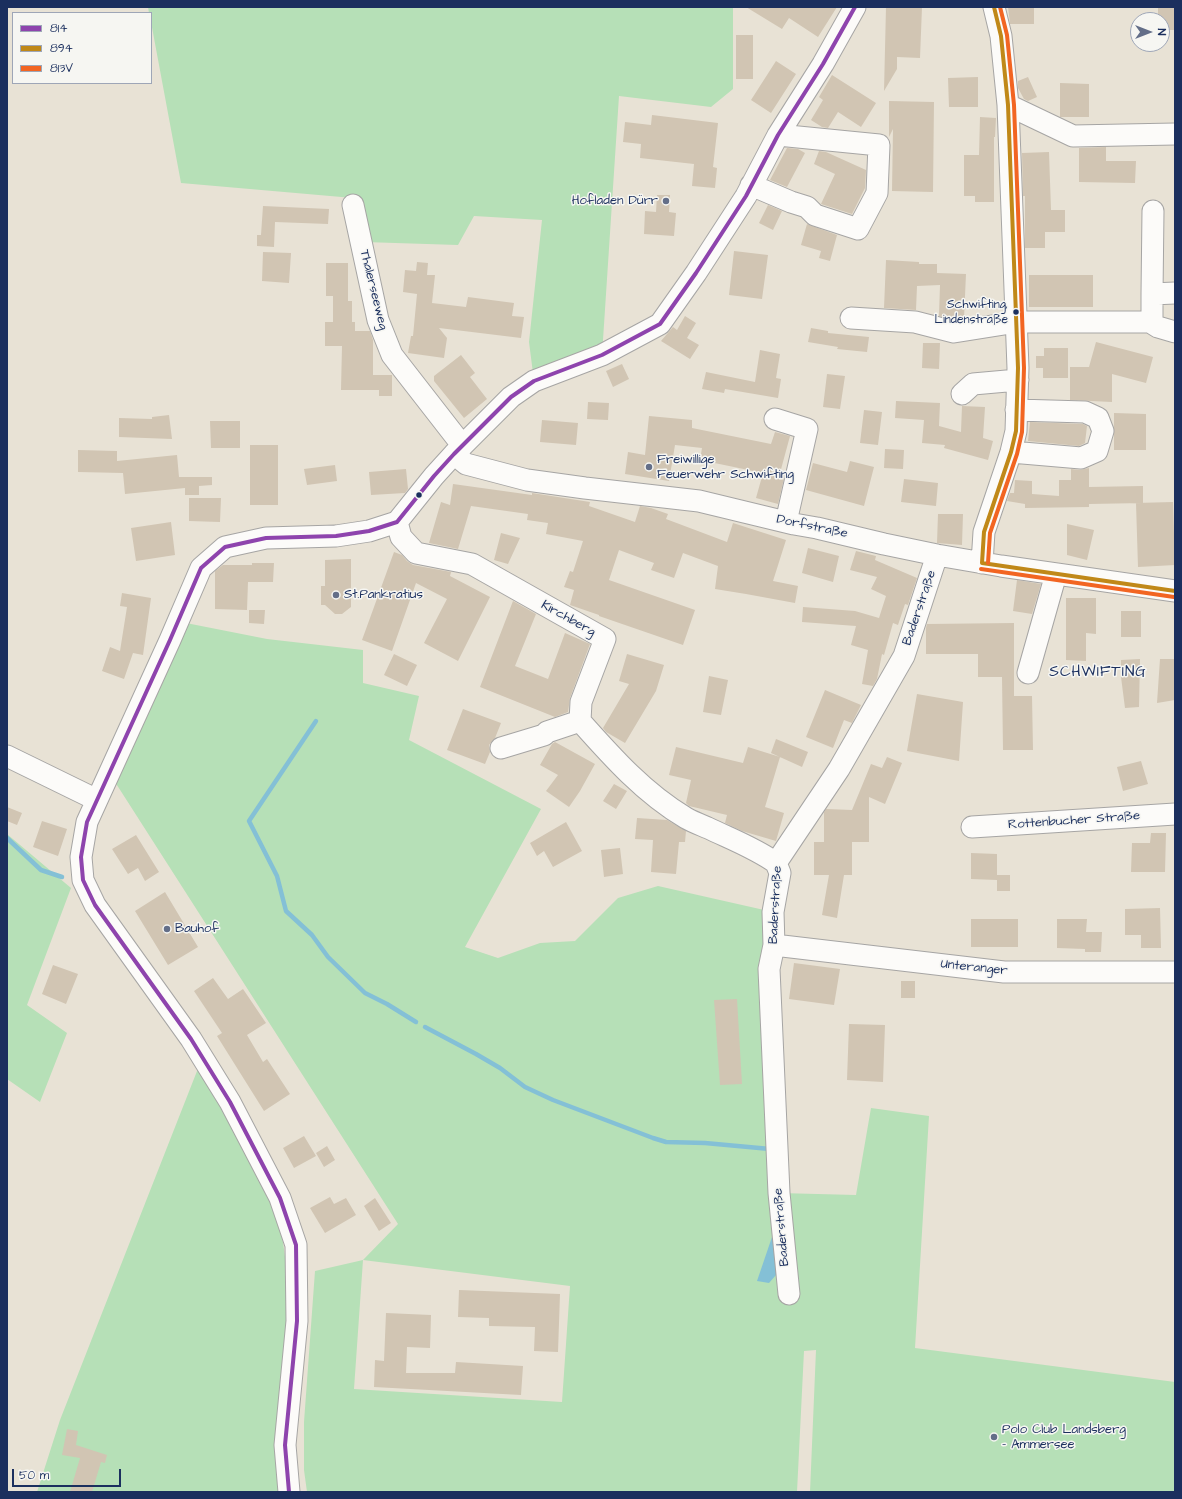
<!DOCTYPE html>
<meta charset="utf-8">
<style>
body{margin:0}
#map{position:relative;width:1182px;height:1499px;overflow:hidden;background:#e8e2d5;font-family:"Architects Daughter",sans-serif}
canvas{display:block}
.frame{position:absolute;inset:0;border:8px solid #1b2f5e;pointer-events:none}
.legend{position:absolute;left:12px;top:12px;width:140px;height:72px;box-sizing:border-box;background:#f6f6f2;border:1px solid #9ea6b7;margin:0;padding:5px 7px;list-style:none;font-size:12px;color:#1b2f5e}
.legend li{display:flex;align-items:center;gap:8px;height:20px}
.legend b{width:20px;border:1px solid #9ea6b7}
.north{position:absolute;left:1130px;top:12px;width:40px;height:40px;box-sizing:border-box;background:#f6f6f2;border:1px solid #9ea6b7;border-radius:50%;rotate:90deg;font-size:11px;font-weight:700;line-height:16px;text-align:center;color:#1b2f5e}
.north::after{content:'';display:block;margin:auto;width:14px;height:18px;background:#636e88;clip-path:polygon(50% 0,100% 100%,50% 72%,0 100%)}
.scale{position:absolute;left:12px;top:1469px;width:109px;height:18px;box-sizing:border-box;border:2px solid #1b2f5e;border-top:0;padding-left:5px;font-size:12px;line-height:14px;white-space:nowrap;color:#1b2f5e;-webkit-text-stroke:3px #f6f6f2;paint-order:stroke}
</style>
<div id="map">
<canvas width="1182" height="1499"></canvas>
<div class="frame"></div>
<ul class="legend">
<li><b style="height:5px;background:#8e44ad"></b>814</li>
<li><b style="height:5px;background:#c08818"></b>894</li>
<li><b style="height:5px;background:#f26522"></b>813V</li>
</ul>
<div class="north">N</div>
<div class="scale">50 m</div>
</div>
<script>
const context = document.querySelector('canvas').getContext('2d');
context.lineJoin = 'round';
function paint(path, color) { context.fillStyle = color; context.fill(path, 'evenodd'); }
function trace(path, color, width, dash) { context.strokeStyle = color; context.lineWidth = width; context.lineCap = dash ? 'butt' : 'round'; context.setLineDash(dash || []); context.stroke(path); }
function label(font, color, halo, rows, align = 'center') {
  context.font = font + ' "Architects Daughter",sans-serif'; context.lineWidth = 3; context.setLineDash([]); context.textBaseline = 'middle'; context.strokeStyle = halo; context.fillStyle = color; for (const [text, x, y, turn = 0] of rows) {
    context.save(); context.translate(x, y); context.rotate((+turn || 0) * Math.PI / 180); context.textAlign = isNaN(turn) ? turn : align; if (halo) context.strokeText(text, 0, 0); context.fillText(text, 0, 0); context.restore();
  }
}
const green = new Path2D(`
 M 148,7 L 733,7 L 733,89 L 711,107 L 619,96 L 602,355 L 534,381 L 529,342 L 542,220 L 474,216 L 458,245 L 364,242 L 353,198 L 181,183 L 151,22 L 151,13 L 149,13 Z
 M 186,623 L 267,639 L 363,650 L 363,683 L 419,696 L 409,740 L 541,809 L 465,947 L 498,958 L 540,943 L 575,941 L 618,898 L 658,886 L 773,912 L 779,1193 L 856,1195 L 871,1108 L 929,1116 L 915,1348 L 1175,1382 L 1175,1492 L 810,1492 L 816,1350 L 804,1351 L 797,1492 L 307,1492 L 304,1470 L 304,1422 L 315,1271 L 363,1260 L 398,1224 L 115,782 ZM 363,1260 L 570,1286 L 562,1402 L 354,1389 Z
 M 7,834 L 71,888 L 27,1005 L 67,1033 L 40,1102 L 7,1079 Z
 M 199,1066 L 254,1166 L 280,1221 L 288,1278 L 288,1334 L 280,1492 L 37,1492 L 60,1420 Z`);
const water = new Path2D(`
 M 772,1237 L 778,1264 L 776,1275 L 769,1283 L 757,1281 Z`);
const stream = new Path2D(`
 M 316,721 L 249,821 L 277,876 L 286,911 L 312,935 L 328,957 L 365,993 L 387,1004 L 416,1022
 M 7,838 L 41,870 L 62,877
 M 425,1027 L 476,1054 L 500,1068 L 525,1087 L 553,1100 L 653,1138 L 666,1142 L 705,1143 L 770,1149`);
const building = new Path2D(`
 M 746,7 L 837,7 L 818,37 L 789,18 L 782,29 Z
 M 886,7 L 922,7 L 920,58 L 897,57 L 897,69 L 884,91 Z
 M 1008,7 L 1034,7 L 1034,24 L 1010,24 Z
 M 1158,7 L 1175,7 L 1175,30 L 1162,30 L 1162,20 L 1158,20 Z
 M 736,35 L 753,35 L 753,79 L 736,79 Z
 M 776,61 L 796,74 L 771,113 L 751,100 Z
 M 832,75 L 876,103 L 861,127 L 838,112 L 828,128 L 822,127 L 811,120 L 823,100 L 819,97 Z
 M 978,77 L 978,107 L 949,107 L 948,78 Z
 M 1028,77 L 1037,97 L 1028,101 L 1024,99 L 1018,88 L 1018,81 Z
 M 1060,83 L 1089,84 L 1089,117 L 1060,117 Z
 M 889,101 L 934,102 L 933,192 L 892,191 L 893,129 L 889,137 Z
 M 652,115 L 718,123 L 713,167 L 717,168 L 715,188 L 692,186 L 694,164 L 640,158 L 641,144 L 623,142 L 625,122 L 651,125 Z
 M 980,117 L 996,118 L 995,137 L 994,137 L 994,202 L 975,202 L 975,196 L 964,196 L 964,155 L 979,155 Z
 M 1106,147 L 1106,161 L 1136,161 L 1135,183 L 1079,182 L 1079,148 Z
 M 787,148 L 798,149 L 805,153 L 787,187 L 770,180 Z
 M 819,151 L 826,152 L 866,170 L 865,188 L 852,214 L 821,204 L 835,174 L 814,164 Z
 M 1049,152 L 1051,210 L 1065,210 L 1065,232 L 1045,232 L 1045,248 L 1025,248 L 1025,196 L 1023,196 L 1022,153 Z
 M 657,195 L 670,195 L 669,212 L 676,213 L 674,236 L 644,234 L 645,211 L 656,212 Z
 M 768,205 L 782,211 L 773,230 L 759,223 Z
 M 263,206 L 329,209 L 328,224 L 275,222 L 274,247 L 257,246 L 257,235 L 261,235 Z
 M 807,224 L 837,235 L 830,261 L 819,258 L 821,251 L 801,245 Z
 M 734,251 L 768,255 L 762,299 L 729,295 Z
 M 263,252 L 291,253 L 289,283 L 262,281 Z
 M 886,260 L 919,262 L 919,264 L 937,264 L 937,273 L 966,274 L 964,318 L 955,320 L 939,316 L 940,285 L 917,286 L 916,310 L 884,308 Z
 M 417,262 L 428,263 L 427,275 L 435,275 L 432,303 L 466,307 L 468,297 L 514,303 L 512,316 L 524,317 L 521,338 L 439,328 L 447,338 L 444,358 L 408,353 L 411,336 L 413,336 L 417,294 L 403,292 L 405,270 L 416,271 Z
 M 326,263 L 348,263 L 348,301 L 352,301 L 352,322 L 355,322 L 355,331 L 370,331 L 373,340 L 373,375 L 392,375 L 392,396 L 379,396 L 379,390 L 341,390 L 342,346 L 325,346 L 325,322 L 333,322 L 333,296 L 326,296 Z
 M 1029,275 L 1093,275 L 1093,307 L 1029,307 Z
 M 685,316 L 696,323 L 687,338 L 699,345 L 690,359 L 661,341 L 673,327 L 677,330 Z
 M 811,328 L 828,331 L 828,333 L 869,337 L 867,352 L 837,349 L 838,347 L 808,342 Z
 M 1096,342 L 1153,357 L 1146,383 L 1112,374 L 1112,402 L 1070,400 L 1070,367 L 1089,367 Z
 M 923,343 L 940,343 L 939,369 L 922,368 Z
 M 1044,348 L 1068,348 L 1068,378 L 1043,378 L 1043,368 L 1036,368 L 1036,356 L 1044,356 Z
 M 760,350 L 780,354 L 776,378 L 781,379 L 778,398 L 725,389 L 724,393 L 702,389 L 706,372 L 755,382 Z
 M 461,355 L 475,373 L 470,377 L 487,399 L 464,418 L 434,381 L 434,376 Z
 M 622,364 L 629,379 L 613,387 L 606,371 Z
 M 827,374 L 845,376 L 840,409 L 823,407 Z
 M 896,401 L 940,403 L 939,426 L 961,432 L 962,406 L 985,407 L 983,438 L 993,441 L 988,460 L 944,448 L 945,445 L 922,443 L 924,420 L 895,418 Z
 M 588,402 L 609,403 L 608,420 L 587,419 Z
 M 864,410 L 882,412 L 878,445 L 860,443 Z
 M 1114,413 L 1146,414 L 1146,450 L 1114,450 Z
 M 169,415 L 172,439 L 119,437 L 119,418 L 152,419 L 152,417 Z
 M 649,416 L 692,420 L 692,428 L 771,444 L 775,432 L 790,436 L 780,473 L 785,474 L 778,504 L 756,498 L 763,473 L 700,460 L 702,448 L 675,445 L 669,481 L 625,474 L 628,452 L 645,455 Z
 M 542,420 L 578,423 L 576,445 L 540,442 Z
 M 210,421 L 240,421 L 240,448 L 211,448 Z
 M 1030,422 L 1083,424 L 1087,426 L 1085,443 L 1079,446 L 1028,441 Z
 M 250,445 L 278,445 L 278,505 L 250,505 Z
 M 885,449 L 904,450 L 903,469 L 884,468 Z
 M 78,450 L 117,451 L 117,461 L 177,455 L 179,477 L 212,477 L 212,485 L 199,486 L 199,495 L 185,495 L 185,488 L 125,494 L 123,473 L 78,472 Z
 M 850,461 L 874,467 L 864,506 L 806,490 L 813,463 L 847,472 Z
 M 335,465 L 337,481 L 307,485 L 304,469 Z
 M 1089,468 L 1089,487 L 1143,486 L 1143,503 L 1089,504 L 1089,507 L 1025,508 L 1025,504 L 1007,501 L 1010,493 L 1014,493 L 1015,480 L 1032,481 L 1032,494 L 1059,496 L 1059,480 L 1071,480 L 1071,469 L 1080,470 Z
 M 406,469 L 408,489 L 405,493 L 371,495 L 369,472 Z
 M 904,479 L 938,483 L 936,506 L 901,502 Z
 M 453,484 L 532,495 L 532,493 L 590,502 L 589,506 L 635,522 L 640,506 L 651,508 L 668,514 L 666,519 L 727,542 L 733,523 L 786,540 L 773,581 L 798,586 L 795,603 L 746,594 L 715,589 L 718,566 L 683,553 L 674,578 L 651,570 L 654,563 L 619,550 L 609,580 L 695,610 L 683,645 L 599,616 L 599,615 L 570,605 L 574,590 L 564,587 L 570,571 L 573,572 L 583,541 L 546,534 L 548,523 L 527,520 L 528,514 L 471,506 L 458,549 L 429,543 L 441,502 L 450,505 Z
 M 189,498 L 221,498 L 220,522 L 189,521 Z
 M 1173,502 L 1175,565 L 1138,567 L 1136,503 Z
 M 938,514 L 963,514 L 962,545 L 937,543 Z
 M 171,522 L 175,555 L 136,561 L 131,528 Z
 M 1067,524 L 1094,530 L 1087,560 L 1067,555 Z
 M 501,533 L 520,538 L 508,564 L 494,560 Z
 M 808,548 L 839,556 L 833,582 L 802,573 Z
 M 856,551 L 876,556 L 875,560 L 917,578 L 908,605 L 905,604 L 898,625 L 893,623 L 884,655 L 882,654 L 877,679 L 873,686 L 862,684 L 868,650 L 851,645 L 856,626 L 802,622 L 803,607 L 855,611 L 879,618 L 886,596 L 871,589 L 877,577 L 850,570 Z
 M 394,552 L 402,555 L 407,561 L 413,565 L 451,572 L 450,576 L 490,597 L 458,661 L 424,643 L 447,599 L 416,583 L 392,651 L 362,640 Z
 M 351,559 L 351,607 L 342,614 L 335,614 L 325,605 L 321,605 L 321,586 L 325,586 L 325,560 Z
 M 252,563 L 274,563 L 273,582 L 248,582 L 247,610 L 215,609 L 215,571 L 223,565 L 252,565 Z
 M 1017,580 L 1041,584 L 1032,614 L 1013,611 Z
 M 122,593 L 151,598 L 143,655 L 133,653 L 124,679 L 102,671 L 110,647 L 120,651 L 127,607 L 120,606 Z
 M 1066,598 L 1096,598 L 1096,634 L 1086,633 L 1086,661 L 1066,660 Z
 M 513,601 L 536,614 L 515,666 L 548,679 L 565,633 L 590,644 L 570,698 L 568,712 L 555,717 L 480,687 Z
 M 249,610 L 265,610 L 264,624 L 249,623 Z
 M 1121,611 L 1141,611 L 1141,637 L 1121,637 Z
 M 1014,623 L 1014,696 L 1032,696 L 1033,750 L 1003,750 L 1002,677 L 978,677 L 978,654 L 926,654 L 926,628 L 927,624 Z
 M 394,654 L 417,665 L 407,686 L 384,675 Z
 M 627,654 L 664,665 L 656,691 L 625,743 L 606,732 L 603,728 L 629,684 L 619,681 Z
 M 1140,659 L 1139,707 L 1125,708 L 1121,677 L 1121,660 Z
 M 1160,659 L 1175,659 L 1175,700 L 1157,703 Z
 M 709,676 L 728,680 L 721,715 L 703,712 Z
 M 825,690 L 861,705 L 852,723 L 844,720 L 833,748 L 806,737 Z
 M 917,694 L 963,702 L 959,761 L 907,751 Z
 M 463,709 L 501,723 L 495,738 L 489,745 L 490,752 L 485,764 L 447,750 Z
 M 776,739 L 808,752 L 802,767 L 771,753 Z
 M 555,742 L 595,764 L 580,791 L 569,807 L 546,791 L 558,775 L 540,765 L 552,744 Z
 M 676,747 L 743,763 L 748,747 L 780,757 L 765,807 L 784,813 L 776,841 L 742,831 L 725,823 L 727,815 L 689,806 L 686,803 L 691,780 L 669,775 Z
 M 887,757 L 902,763 L 885,804 L 869,797 L 869,842 L 852,842 L 852,875 L 844,875 L 837,918 L 822,915 L 829,875 L 814,875 L 814,842 L 824,842 L 824,812 L 826,809 L 852,810 L 871,764 L 882,768 Z
 M 1141,761 L 1148,784 L 1123,791 L 1117,767 Z
 M 614,784 L 627,791 L 616,809 L 603,801 Z
 M 7,807 L 22,813 L 17,825 L 7,821 Z
 M 637,818 L 667,820 L 686,831 L 685,842 L 679,842 L 676,874 L 651,872 L 653,840 L 635,839 Z
 M 42,821 L 67,829 L 58,856 L 33,847 Z
 M 566,822 L 582,851 L 553,867 L 544,851 L 537,856 L 530,843 Z
 M 1151,833 L 1166,833 L 1165,872 L 1131,872 L 1132,843 L 1150,843 Z
 M 136,835 L 159,872 L 145,881 L 138,868 L 128,874 L 112,849 Z
 M 620,848 L 623,874 L 604,877 L 601,850 Z
 M 971,853 L 997,854 L 997,880 L 971,879 Z
 M 997,875 L 1010,875 L 1010,891 L 997,891 Z
 M 165,892 L 198,947 L 168,965 L 135,911 Z
 M 1160,908 L 1161,948 L 1141,948 L 1141,935 L 1125,935 L 1125,909 Z
 M 971,919 L 1018,919 L 1018,947 L 971,947 Z
 M 1057,919 L 1087,919 L 1086,932 L 1102,932 L 1101,952 L 1085,952 L 1085,949 L 1057,948 Z
 M 794,963 L 840,969 L 834,1005 L 789,999 Z
 M 53,965 L 78,974 L 66,1004 L 42,994 Z
 M 213,978 L 228,999 L 243,989 L 266,1023 L 247,1035 L 263,1062 L 267,1059 L 290,1094 L 264,1111 L 217,1036 L 222,1033 L 194,991 Z
 M 901,981 L 915,981 L 915,998 L 901,998 Z
 M 737,999 L 742,1084 L 720,1085 L 714,1000 Z
 M 849,1024 L 885,1025 L 883,1082 L 847,1080 Z
 M 304,1136 L 316,1156 L 294,1168 L 283,1148 Z
 M 327,1146 L 335,1160 L 324,1167 L 316,1153 Z
 M 330,1197 L 334,1204 L 346,1198 L 356,1215 L 325,1233 L 310,1208 Z
 M 375,1198 L 391,1223 L 379,1231 L 364,1206 Z
 M 459,1290 L 560,1294 L 558,1352 L 534,1351 L 535,1327 L 489,1326 L 489,1318 L 458,1317 Z
 M 386,1313 L 431,1315 L 430,1348 L 407,1347 L 406,1373 L 455,1373 L 456,1362 L 523,1366 L 521,1395 L 374,1387 L 375,1360 L 384,1361 Z
 M 67,1429 L 78,1431 L 76,1445 L 107,1455 L 105,1463 L 101,1462 L 92,1492 L 70,1492 L 80,1458 L 62,1455 Z`);
const minor = new Path2D(`
 M 1008,105 L 1073,136 L 1175,134
 M 751,185 L 791,202 L 807,207 L 815,215 L 858,229 L 877,193 L 879,145 L 778,135
 M 353,205 L 378,320 L 392,355 L 462,445
 M 1152,294 L 1153,211
 M 851,318 L 915,322 L 954,332 L 1017,322 L 1150,322 L 1152,317 L 1152,294 L 1175,293
 M 1150,322 L 1158,327 L 1175,332
 M 962,394 L 973,384 L 1018,380
 M 775,419 L 807,429 L 786,522
 M 1011,452 L 1081,458 L 1097,451 L 1103,431 L 1098,418 L 1085,412 L 1016,410
 M 454,454 L 466,464 L 527,480 L 585,488 L 699,501 L 794,524 L 817,528 L 884,544 L 937,555 L 1001,566 L 1175,591
 M 397,522 L 434,476 L 454,454 L 511,397 L 534,381 L 602,355 L 660,324 L 696,273 L 746,196 L 778,135 L 823,64 L 855,7
 M 397,522 L 401,537 L 416,553 L 472,564 L 605,639 L 581,702 L 580,721 C 612,757 644,793 686,818 C 693,822 701,825 708,828 C 731,839 755,848 776,863
 M 982,563 L 984,532 L 1011,452 L 1016,431 L 1018,368 L 1008,105 L 1001,36 L 994,7
 M 1028,673 L 1056,574
 M 501,748 L 544,735 L 547,732 L 580,721
 M 7,756 L 97,800
 M 972,827 L 1175,814
 M 776,863 L 780,873 L 773,912 L 774,945 L 769,969 L 779,1193 L 789,1294
 M 776,863 L 839,769 L 904,656 L 937,555
 M 774,945 L 1004,972 L 1175,972
 M 289,1492 L 285,1445 L 297,1321 L 296,1245 L 280,1198 L 230,1102 L 191,1039 L 95,905 L 83,880 L 81,857 L 87,822 L 170,640 L 201,568 L 225,547 L 266,538 L 336,536 L 369,531 L 397,522`);
const bus1 = new Path2D(`
 M 397,522 L 434,476 L 454,454 L 511,397 L 534,381 L 602,355 L 660,324 L 696,273 L 746,196 L 778,135 L 823,64 L 855,7
 M 289,1492 L 285,1445 L 297,1321 L 296,1245 L 280,1198 L 230,1102 L 191,1039 L 95,905 L 83,880 L 81,857 L 87,822 L 170,640 L 201,568 L 225,547 L 266,538 L 336,536 L 369,531 L 397,522`);
const bus2 = new Path2D(`
 M 982,563 L 984,532 L 1011,452 L 1016,431 L 1018,368 L 1008,105 L 1001,36 L 994,7
 M 982,563 L 1175,591`);
const bus3 = new Path2D(`
 M 988,563 L 990,533 L 1017,454 L 1022,432 L 1024,368 L 1014,105 L 1007,35 L 1000,7
 M 981,569 L 1174,597`);
const markers = [
 [666,201,4,"#636e88"],
 [1016,312,3.5,"#1b2f5e"],
 [649,467,4,"#636e88"],
 [419,495,3.5,"#1b2f5e"],
 [336,595,4,"#636e88"],
 [167,929,4,"#636e88"],
 [994,1437,4,"#636e88"]
];
const busNames = [
 ["Schwifting,",1008,305],
 ["Lindenstraße",1008,320]
];
const poiNames = [
 ["Hofladen Dürr",658,201,"right"],
 ["Freiwillige",657,460],
 ["Feuerwehr Schwifting",657,475],
 ["St.Pankratius",344,595],
 ["Bauhof",175,929],
 ["Polo Club Landsberg",1002,1430],
 ["- Ammersee",1002,1445]
];
const streetNames = [
 ["Thalerseeweg",373,290,76],
 ["Dorfstraße",812,527,12],
 ["Baderstraße",920,608,-71],
 ["Kirchberg",568,619,29],
 ["Rottenbucher Straße",1074,821,-4],
 ["Baderstraße",776,905,-87],
 ["Unteranger",974,968,6],
 ["Baderstraße",782,1227,-95]
];
const quarterNames = [
 ["SCHWIFTING",1098,673]
];
paint(green, '#b6e0b7');
paint(water, '#84c0d6');
trace(stream, '#84c0d6', 4.5);
paint(building, '#d1c5b3');
trace(minor, '#a6a5a4', 23);
trace(minor, '#fcfbf9', 21);
trace(bus1, '#8e44ad', 4);
trace(bus2, '#c08818', 4);
trace(bus3, '#f26522', 4);
for (const [x, y, r, color] of markers) { const dot = new Path2D(); dot.arc(x, y, r, 0, 2 * Math.PI); context.fillStyle = color; context.fill(dot); trace(dot, '#f6f6f2', 1.5); }
label('12px', '#1b2f5e', '#f6f6f2', busNames, 'right');
label('13px', '#1b2f5e', '#f6f6f2', poiNames, 'left');
label('13px', '#1b2f5e', '#f6f6f2', streetNames);
context.letterSpacing = '1px';
label('15px', '#1b2f5e', '#f6f6f2', quarterNames);
context.letterSpacing = '0px';
</script>
